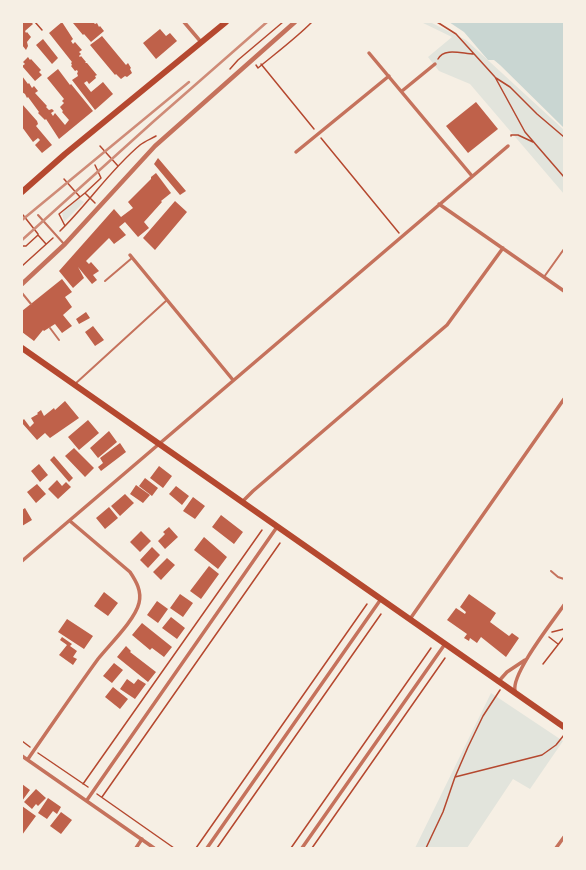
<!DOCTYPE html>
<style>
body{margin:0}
#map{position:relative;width:586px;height:870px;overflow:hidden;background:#f6efe4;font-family:Montserrat,sans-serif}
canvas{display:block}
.frame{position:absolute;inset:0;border:23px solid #f6efe4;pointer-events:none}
</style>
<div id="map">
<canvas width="586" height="870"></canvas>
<div class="frame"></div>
</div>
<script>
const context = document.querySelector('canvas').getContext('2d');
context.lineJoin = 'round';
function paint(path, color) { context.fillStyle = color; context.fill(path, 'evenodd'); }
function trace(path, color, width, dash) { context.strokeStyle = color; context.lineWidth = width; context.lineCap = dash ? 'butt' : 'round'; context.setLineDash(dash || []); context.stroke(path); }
const green = new Path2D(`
 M 421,22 L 430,22 L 466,40 L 564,130 L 564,194 L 470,84 L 439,71 L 428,57 L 452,37 Z
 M 79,199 L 84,202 L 64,222 L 62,213 Z
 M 491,693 L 563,741 L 530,789 L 513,779 L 467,848 L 415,848 Z`);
const water = new Path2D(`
 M 449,22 L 564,22 L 564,128 L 500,65 L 494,60 L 488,60 L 464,32 Z`);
const building = new Path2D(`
 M 22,22 L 31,22 L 33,24 L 25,31 L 26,33 L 27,32 L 31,37 L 27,42 L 28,46 L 26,50 L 22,45 Z
 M 62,22 L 73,39 L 71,41 L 73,44 L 75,42 L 82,50 L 79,52 L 81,54 L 79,56 L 80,57 L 81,56 L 86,62 L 85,63 L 87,63 L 97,75 L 95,76 L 96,78 L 89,84 L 87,81 L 84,83 L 91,92 L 103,82 L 113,94 L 95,110 L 72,80 L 78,76 L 77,73 L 78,72 L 77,70 L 75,71 L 71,66 L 72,65 L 71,63 L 72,62 L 49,33 Z
 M 74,22 L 93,22 L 95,24 L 97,23 L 99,27 L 100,26 L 104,31 L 91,42 L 84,34 L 83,35 L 73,23 Z
 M 160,29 L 166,36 L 170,33 L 177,41 L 156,59 L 143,43 Z
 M 102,36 L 126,65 L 128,63 L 131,68 L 130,69 L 132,73 L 127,77 L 125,76 L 121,79 L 116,74 L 115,75 L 90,45 Z
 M 43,39 L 58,58 L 52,64 L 36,45 Z
 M 28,57 L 30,60 L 31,59 L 41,70 L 39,72 L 42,75 L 35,81 L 22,66 L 25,64 L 23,62 Z
 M 58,69 L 70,85 L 71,84 L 93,111 L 59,139 L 46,119 L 45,120 L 38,113 L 39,112 L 28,97 L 27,98 L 25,94 L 22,92 L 22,76 L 28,84 L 29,83 L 32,88 L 34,86 L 38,91 L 35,93 L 47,106 L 46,107 L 49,110 L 52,109 L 54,111 L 51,113 L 53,116 L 55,113 L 65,125 L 69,120 L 62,112 L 63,111 L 60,107 L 64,103 L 62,101 L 64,99 L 47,78 Z
 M 476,102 L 498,129 L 468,153 L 446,126 Z
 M 22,104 L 37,121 L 38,124 L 36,126 L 52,145 L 42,153 L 35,145 L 40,140 L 38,138 L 33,142 L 22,127 Z
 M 158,158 L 186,191 L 180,195 L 154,164 Z
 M 156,173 L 171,193 L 161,201 L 162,202 L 144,222 L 149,228 L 138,237 L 125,222 L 119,227 L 126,235 L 114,244 L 109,238 L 86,261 L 89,264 L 91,262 L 99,271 L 93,275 L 97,280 L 92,284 L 78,267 L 84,278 L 73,288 L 59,271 L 114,209 L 121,217 L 133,208 L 128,202 L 151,179 L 151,177 Z
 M 175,201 L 187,212 L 155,250 L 143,238 Z
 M 62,279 L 72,292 L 65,297 L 72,307 L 63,315 L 72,326 L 62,333 L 55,324 L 44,331 L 43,330 L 34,341 L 22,332 L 22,311 Z
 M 86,312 L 90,318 L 79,324 L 76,319 Z
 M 93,326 L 104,340 L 95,346 L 85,332 Z
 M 65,401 L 79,418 L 50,438 L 45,433 L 37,440 L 22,423 L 22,421 L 24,419 L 30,427 L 34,423 L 31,418 L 38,414 L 37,413 L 41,410 L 44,416 L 54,408 L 55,410 Z
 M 88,420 L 99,433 L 79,450 L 68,437 Z
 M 109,431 L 117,442 L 98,458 L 90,448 Z
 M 120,443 L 126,452 L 101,471 L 98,467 L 103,463 L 100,458 Z
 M 74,448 L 94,468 L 85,477 L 65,456 Z
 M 54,456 L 73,478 L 69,482 L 50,460 Z
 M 39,464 L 48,475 L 40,482 L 31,471 Z
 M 159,466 L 172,476 L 163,488 L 150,478 Z
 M 145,478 L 158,488 L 152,496 L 139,486 Z
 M 57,480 L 62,486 L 66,482 L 71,487 L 58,499 L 48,489 Z
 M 37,484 L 46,494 L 36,503 L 27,492 Z
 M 136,485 L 150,495 L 143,503 L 130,494 Z
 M 176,486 L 189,496 L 182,505 L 169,494 Z
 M 125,494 L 134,503 L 120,516 L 111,506 Z
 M 193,497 L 205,506 L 195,519 L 183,511 Z
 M 109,507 L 118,518 L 105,529 L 96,518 Z
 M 25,508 L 32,520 L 22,526 L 22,510 Z
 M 221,515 L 243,532 L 234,544 L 212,527 Z
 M 169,527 L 178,537 L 165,549 L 158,541 L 165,534 L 163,532 Z
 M 141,531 L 151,541 L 140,552 L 130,542 Z
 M 204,537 L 227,557 L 218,569 L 194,550 Z
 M 152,547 L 160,555 L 148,568 L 140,560 Z
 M 167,558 L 175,565 L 161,580 L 153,572 Z
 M 209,566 L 219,574 L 201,599 L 190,591 Z
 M 104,592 L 118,603 L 108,616 L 94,606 Z
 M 180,594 L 193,603 L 183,617 L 170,608 Z
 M 469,594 L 496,613 L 490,622 L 509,636 L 512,633 L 519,638 L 506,657 L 481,637 L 477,643 L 470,638 L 469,641 L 464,638 L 467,634 L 447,620 L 456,608 L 465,614 L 466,612 L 460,607 Z
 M 157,601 L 168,609 L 158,623 L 147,615 Z
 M 171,617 L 185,628 L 177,639 L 162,628 Z
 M 67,619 L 93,636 L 84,649 L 58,632 Z
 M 142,623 L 172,647 L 164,657 L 152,648 L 150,650 L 132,635 Z
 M 62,637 L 72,644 L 70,646 L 77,651 L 73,657 L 77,659 L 73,665 L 59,655 L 67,645 L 60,640 Z
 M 126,646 L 131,651 L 130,652 L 156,672 L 148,682 L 117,657 Z
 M 114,663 L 123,670 L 112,683 L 103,676 Z
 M 127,679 L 134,684 L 138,679 L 146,684 L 135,699 L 120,689 Z
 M 113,687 L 128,699 L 120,709 L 105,697 Z
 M 22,784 L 30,790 L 22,801 Z
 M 36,789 L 46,798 L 38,806 L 36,804 L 32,809 L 24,802 Z
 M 48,798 L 61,807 L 57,814 L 53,811 L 47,819 L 38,813 Z
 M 22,806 L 36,816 L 22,835 Z
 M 61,812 L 72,820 L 61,834 L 50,826 Z`);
const path = new Path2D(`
 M 35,22 L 42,30
 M 437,22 L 456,34 L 495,77 L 525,132 L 564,177
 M 438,59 C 444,47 463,54 474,54
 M 261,64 L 314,129
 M 256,65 L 258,68 C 276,53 295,39 312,22
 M 230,69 L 238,60 L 283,22
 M 496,78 L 510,87 L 537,114 L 564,137
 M 511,136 L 511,135 L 518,135 L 533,142
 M 321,138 L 399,233
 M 100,146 L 118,166
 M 64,179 L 80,197 L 85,193 L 95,203
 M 85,193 L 101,178 L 95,165
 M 23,215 L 38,234 L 38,235
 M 65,226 L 59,214 L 80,197
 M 60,231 C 88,204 110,170 140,145 C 145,141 151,139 156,136
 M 22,246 L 26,246 L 38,235 L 46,244
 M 22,266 L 53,238
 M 552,632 L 564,629
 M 549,637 L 558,644
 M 543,664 L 564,637
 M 22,741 L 30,747
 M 38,753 L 88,787
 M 455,777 L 542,755 L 556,745 L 564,735
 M 83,784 L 262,530
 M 97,794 L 174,848
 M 102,797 L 280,543
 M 196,848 L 367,604
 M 217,848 L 381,614
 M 291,848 L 431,648
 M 312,848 L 445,658
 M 426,848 L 443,812 L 455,777 L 468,747 L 483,716 L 500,690`);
const service = new Path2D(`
 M 38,215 L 64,244
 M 544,277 L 564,249
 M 105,281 L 132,258
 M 22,293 L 31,304
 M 50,328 L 59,340
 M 75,384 L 167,300
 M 551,571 L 558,577 L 564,579`);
const minor = new Path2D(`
 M 184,22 L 201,42
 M 369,53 L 472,176
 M 402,91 L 435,64
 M 296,152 L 389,76
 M 439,204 L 564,291
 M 130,255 L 233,380
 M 242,502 L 253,491 L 447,325 L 503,248
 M 22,561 L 508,146
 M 410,619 L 564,399
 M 498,682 L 507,672 L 525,660
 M 515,691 C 511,674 553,621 564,605
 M 22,756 L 154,848
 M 28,759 C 51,726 74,692 98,659 C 110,644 135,620 139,603 C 142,591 136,581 130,572 L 70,521
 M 87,800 L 277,527
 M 136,848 L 142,839
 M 207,848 L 381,599
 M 302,848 L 445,644
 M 556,848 L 564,837`);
const tertiary = new Path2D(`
 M 22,284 L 65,244 L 155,146 L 295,22`);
const primary = new Path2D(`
 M 22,348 L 564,727`);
const trunk = new Path2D(`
 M 22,192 L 65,154 L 226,22`);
const rail = new Path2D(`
 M 22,220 L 189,82
 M 22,240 L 154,121 L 267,22`);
paint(green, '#e2e4dc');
paint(water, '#c9d6d2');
paint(building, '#bf614a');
trace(path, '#b5482f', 1.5);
trace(service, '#c5725c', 2);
trace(minor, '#c5725c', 3.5);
trace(tertiary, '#c5725c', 4.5);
trace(primary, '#b5482f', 6);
trace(trunk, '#b5482f', 6);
trace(rail, '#cf8b77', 2.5);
</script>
